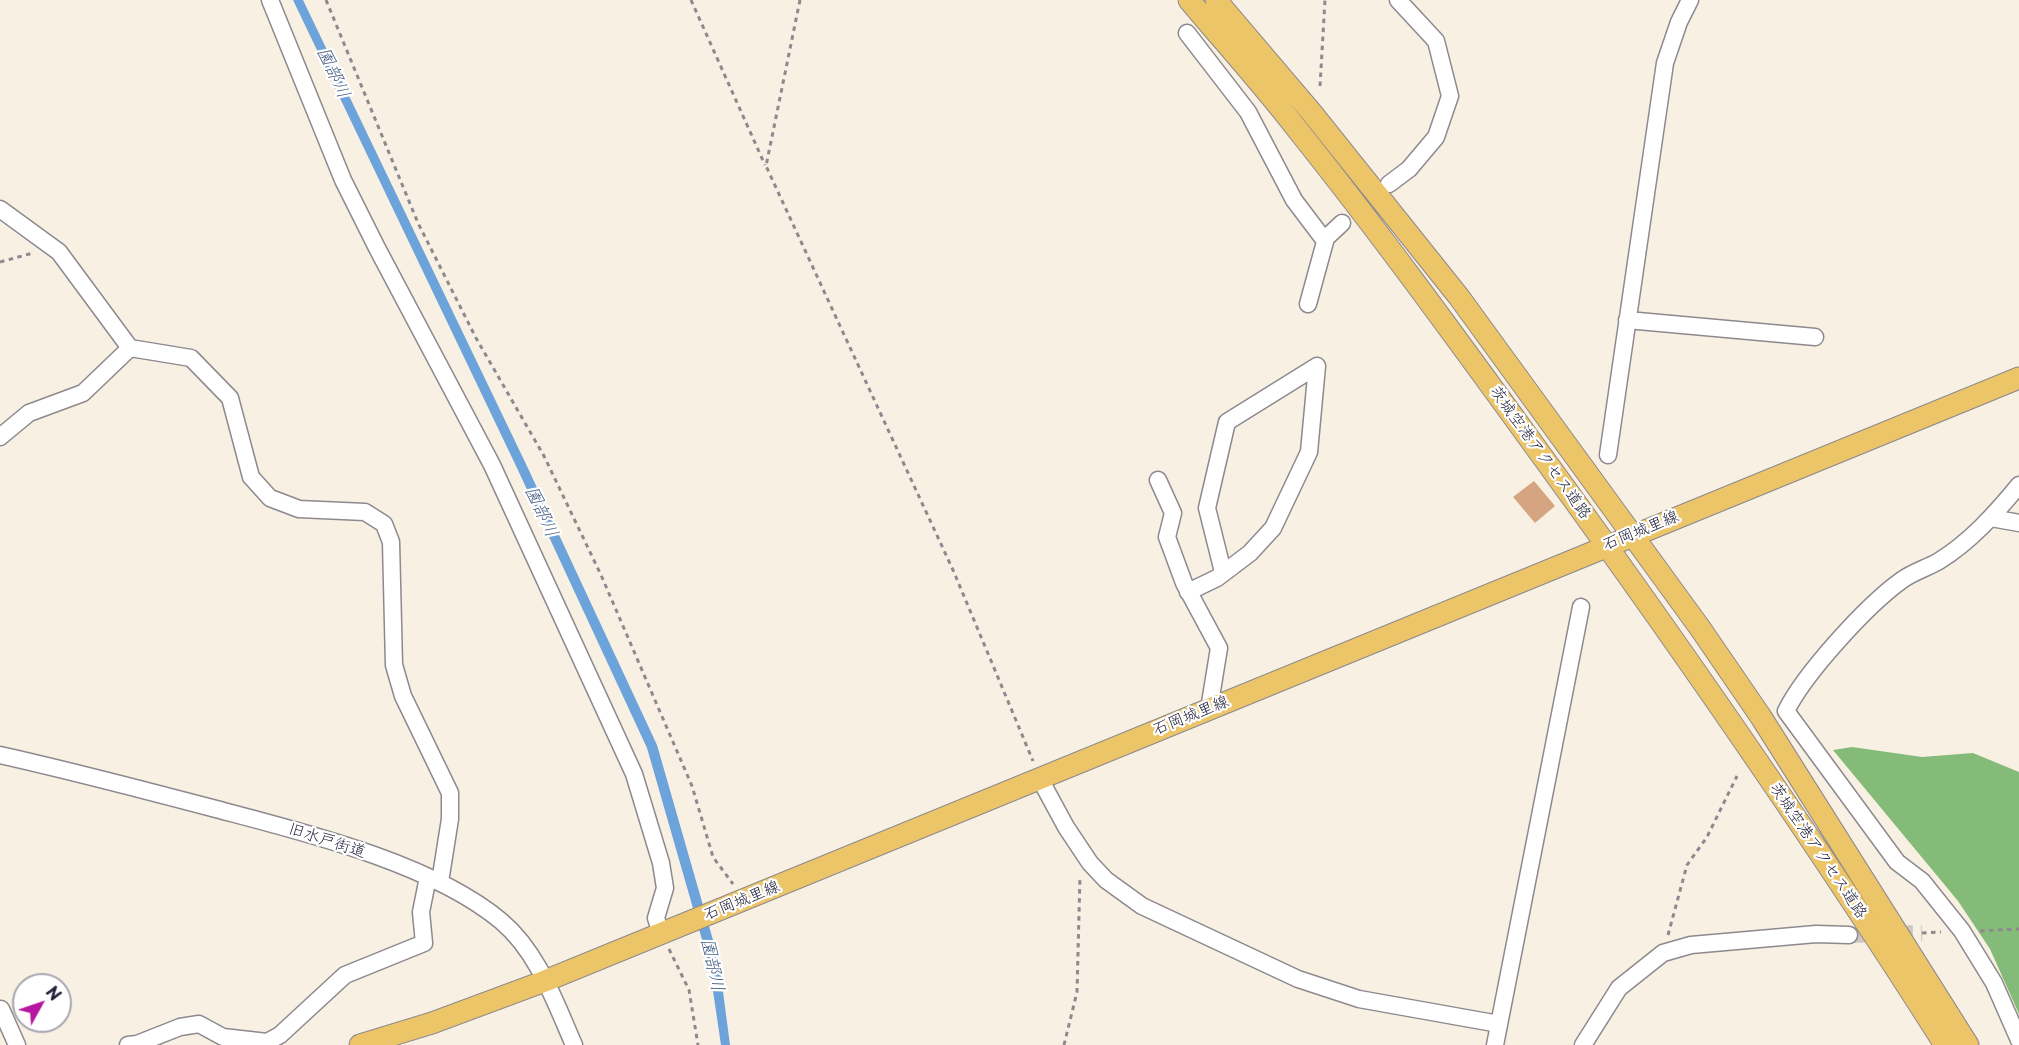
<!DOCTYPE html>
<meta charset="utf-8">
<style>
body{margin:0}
#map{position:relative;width:2019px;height:1045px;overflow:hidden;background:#f8f0e2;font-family:"Playpen Sans",sans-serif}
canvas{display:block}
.north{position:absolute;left:12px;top:973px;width:60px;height:60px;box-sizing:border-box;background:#fff;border:2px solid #a7a7b1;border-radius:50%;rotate:50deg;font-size:16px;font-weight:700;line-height:24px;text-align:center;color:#22223b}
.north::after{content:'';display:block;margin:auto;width:21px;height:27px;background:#b5179e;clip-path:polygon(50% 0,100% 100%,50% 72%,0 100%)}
</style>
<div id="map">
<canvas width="2019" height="1045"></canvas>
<div class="north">N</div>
</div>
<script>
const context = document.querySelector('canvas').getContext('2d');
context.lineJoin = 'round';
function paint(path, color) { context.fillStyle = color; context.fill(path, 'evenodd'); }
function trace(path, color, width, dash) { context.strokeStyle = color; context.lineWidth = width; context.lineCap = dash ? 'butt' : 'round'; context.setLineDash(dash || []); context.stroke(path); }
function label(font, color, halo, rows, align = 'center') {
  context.font = font + ' "Playpen Sans","Klee One",sans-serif'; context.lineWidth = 4.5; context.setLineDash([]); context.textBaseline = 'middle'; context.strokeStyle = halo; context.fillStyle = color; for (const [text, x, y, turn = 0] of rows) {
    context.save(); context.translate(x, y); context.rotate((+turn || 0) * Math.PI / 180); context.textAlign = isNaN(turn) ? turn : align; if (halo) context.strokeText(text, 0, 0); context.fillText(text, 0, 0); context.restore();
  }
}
const forest = new Path2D(`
 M 1852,747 L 1922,757 L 1973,753 L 2019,772 L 2019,1014 L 1990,949 L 1958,901 L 1833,750 Z`);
const water = new Path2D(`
 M 293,0 L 303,0 L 526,464 L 657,745 L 719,961 L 730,1045 L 721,1045 L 709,964 L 647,748 L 517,468 Z`);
const building = new Path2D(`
 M 1534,481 L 1555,506 L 1535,523 L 1513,497 Z`);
const minorTunnel = new Path2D(`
 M 1849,935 L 1922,933`);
const path = new Path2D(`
 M 326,0 L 418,223 L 476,338 L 544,456 L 601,575 L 692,786 L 713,857 L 733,884
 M 691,0 L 765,165
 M 800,0 L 766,166 L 953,570 L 1033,761
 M 1320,86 L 1325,0
 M 0,262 L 33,253
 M 1980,931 L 2019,929
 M 1922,933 L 1941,932
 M 1668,935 L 1687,865 L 1707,837 L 1737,776
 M 669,949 L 689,990 L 698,1045
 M 1064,1045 L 1077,992 L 1080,876`);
const minor = new Path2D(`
 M 270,0 L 343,180 L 377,248 L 492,465 L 634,774 L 661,863 L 665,888 L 656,918 L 661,934
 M 1187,33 L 1248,112 L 1294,200 L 1325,241
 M 1389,184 L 1409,169 L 1436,137 L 1450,96 L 1436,41 L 1398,0
 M 0,209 L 59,252 L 130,348 L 191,358 L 230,398 L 251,477 L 270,498 L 299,509 L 365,512 L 384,524 L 391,542 L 394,665 L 403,696 L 450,793 L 450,819 L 440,882
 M 1308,304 L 1326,238 L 1342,223
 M 1627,320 L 1815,337
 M 0,437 L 29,413 L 83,393 L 130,348
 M 1608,455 L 1665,63 L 1679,22 L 1690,0
 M 1158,480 L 1173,513 L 1167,537 L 1184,583 L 1219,648 L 1209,709
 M 2019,485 C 1996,513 1970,542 1939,561 C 1927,568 1913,572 1902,580 C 1867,605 1805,673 1786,711 L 1897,862 L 1922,881 L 1962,931 L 1994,983 L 2019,1040
 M 1991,518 L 2019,523
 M 1188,592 L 1217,578 L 1250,553 L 1273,528 L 1309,452 L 1317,366 L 1227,422 L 1207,508 L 1223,572
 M 0,755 C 72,771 144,790 216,809 C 303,832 432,863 501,921 C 538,952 555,1002 574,1045
 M 1040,779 L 1066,827 L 1090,863 L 1106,880 L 1142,906 L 1298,979 L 1359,999 L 1499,1024
 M 1,1009 L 17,1045
 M 128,1045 L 137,1044 L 180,1027 L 199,1024 L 223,1037 L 267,1042 L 280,1035 L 345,975 L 424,943 L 421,912 L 428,877
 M 1495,1045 L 1581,607
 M 1583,1045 L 1619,988 L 1663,953 L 1691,945 L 1816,934 L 1849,935`);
const major = new Path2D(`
 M 1189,0 C 1225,43 1263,85 1297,129 C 1385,239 1467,353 1550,467 C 1687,656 1820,848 1945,1045
 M 1216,0 L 1312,113 L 1459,297 L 1700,628 L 1761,717 L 1968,1045
 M 360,1045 L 432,1023 L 545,981 L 2019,378`);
const streetNames = [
 ["茨城空港アクセス道路",1540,453,54],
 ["石岡城里線",1641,531,-22],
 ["石岡城里線",1191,716,-22],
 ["旧水戸街道",327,841,18],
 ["茨城空港アクセス道路",1818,851,56],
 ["石岡城里線",742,901,-22]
];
const waterNames = [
 ["園部川",333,73,65],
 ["園部川",541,512,65],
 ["園部川",712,965,78]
];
paint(forest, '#84bb78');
paint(water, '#6ca3da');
paint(building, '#d4a580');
trace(minorTunnel, '#cdc7c1', 16, [16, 8]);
trace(minor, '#8d898e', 19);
trace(major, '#8d898e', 23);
trace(path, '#8d898e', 3, [4.5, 4.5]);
trace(minor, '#fff', 16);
trace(major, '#edc569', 21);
label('16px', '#22223b', '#fff', streetNames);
label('italic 18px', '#435c83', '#fff', waterNames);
</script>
